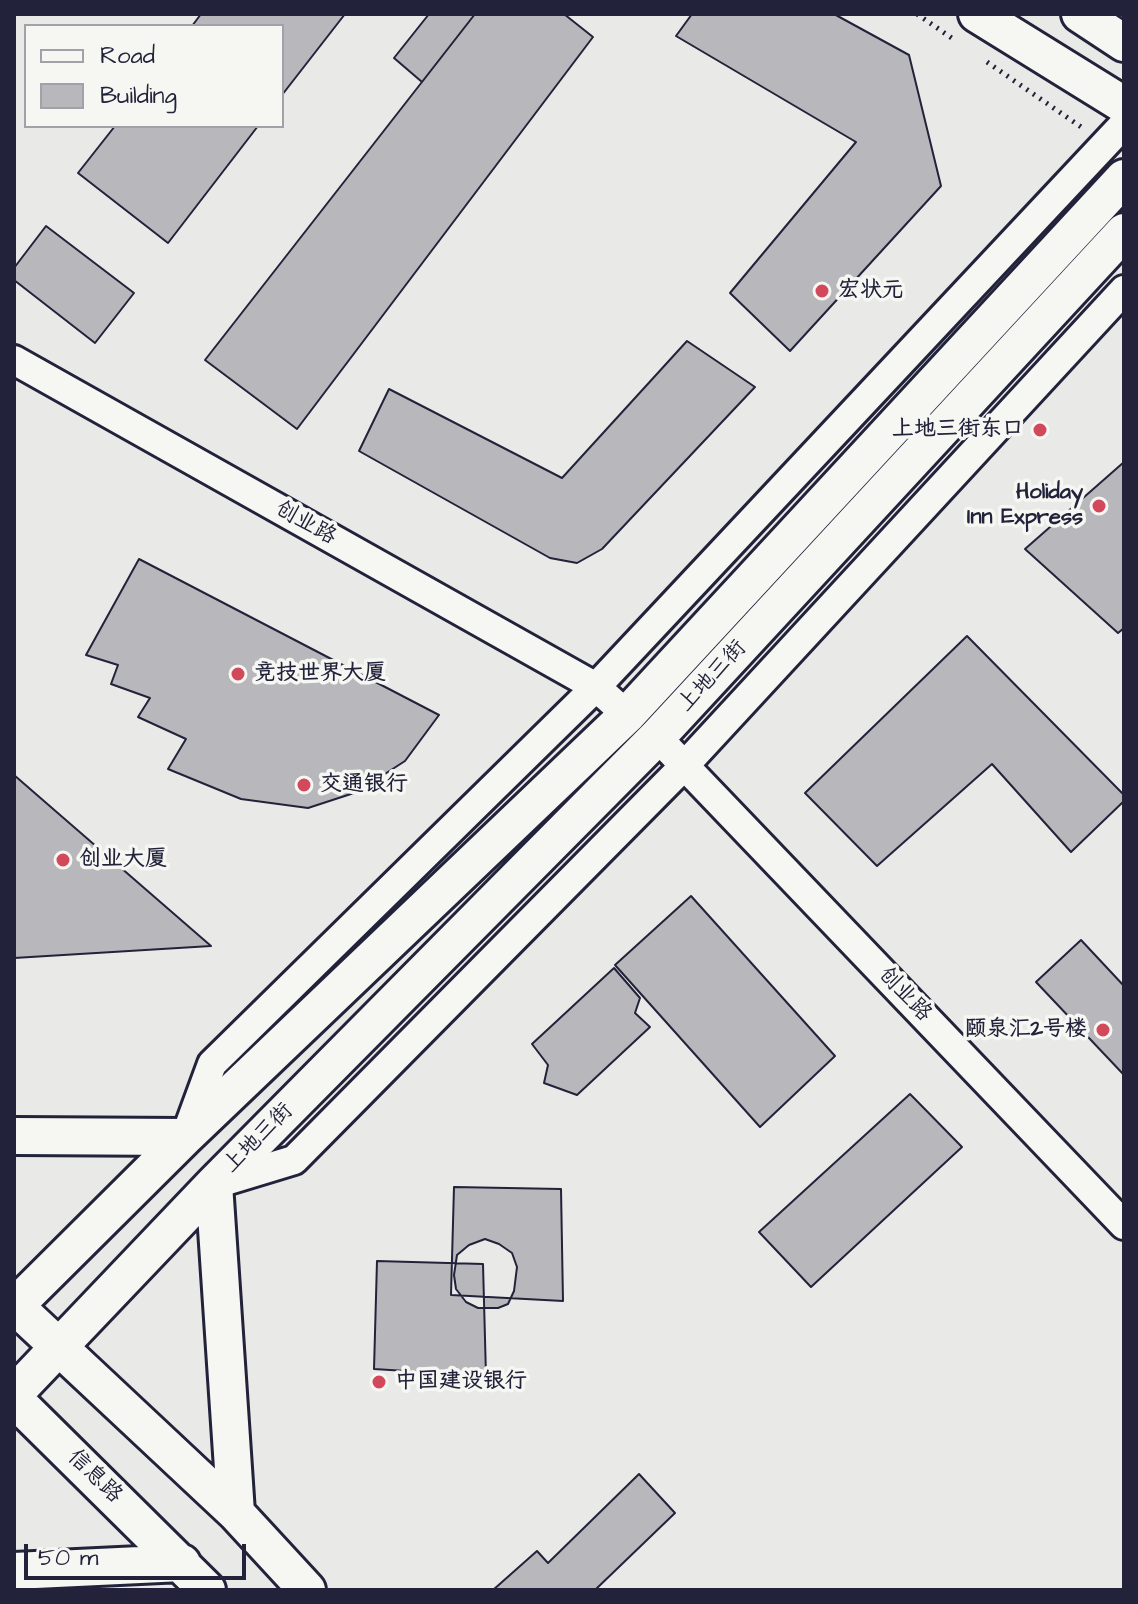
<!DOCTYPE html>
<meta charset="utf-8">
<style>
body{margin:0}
#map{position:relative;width:1138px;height:1604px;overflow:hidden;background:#e9e9e7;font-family:"Architects Daughter",sans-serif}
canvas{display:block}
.frame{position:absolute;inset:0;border:16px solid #22223b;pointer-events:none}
.legend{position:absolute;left:24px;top:24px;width:260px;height:104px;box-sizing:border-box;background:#f6f6f2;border:2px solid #a1a1a9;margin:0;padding:10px 14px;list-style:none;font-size:24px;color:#22223b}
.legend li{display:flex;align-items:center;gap:16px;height:40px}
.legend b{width:40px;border:2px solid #a1a1a9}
.scale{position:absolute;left:24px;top:1544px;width:222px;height:36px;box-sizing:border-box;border:4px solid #22223b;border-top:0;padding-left:10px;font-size:24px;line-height:28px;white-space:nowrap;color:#22223b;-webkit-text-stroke:6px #f6f6f2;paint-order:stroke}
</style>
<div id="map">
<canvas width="1138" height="1604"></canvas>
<div class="frame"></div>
<ul class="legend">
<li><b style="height:10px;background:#f6f6f2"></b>Road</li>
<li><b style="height:22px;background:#b8b8bc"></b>Building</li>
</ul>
<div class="scale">50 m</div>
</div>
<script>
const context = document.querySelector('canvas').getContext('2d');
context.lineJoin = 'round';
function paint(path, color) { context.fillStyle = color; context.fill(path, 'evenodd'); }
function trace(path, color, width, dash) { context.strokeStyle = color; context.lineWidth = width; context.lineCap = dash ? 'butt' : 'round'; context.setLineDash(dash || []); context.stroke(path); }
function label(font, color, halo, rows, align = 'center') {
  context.font = font + ' "Architects Daughter","LXGW WenKai TC",sans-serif'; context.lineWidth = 7; context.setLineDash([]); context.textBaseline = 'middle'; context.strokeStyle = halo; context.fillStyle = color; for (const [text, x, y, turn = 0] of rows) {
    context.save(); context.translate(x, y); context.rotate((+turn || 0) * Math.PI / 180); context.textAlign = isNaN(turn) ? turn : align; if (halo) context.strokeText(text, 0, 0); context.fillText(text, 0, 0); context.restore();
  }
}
const building = new Path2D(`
 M 201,14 L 345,14 L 282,95 L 282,26 L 192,26 Z
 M 429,14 L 475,14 L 422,82 L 394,58 Z
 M 475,14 L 564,14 L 593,37 L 297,429 L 205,360 Z
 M 692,14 L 834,14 L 909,55 L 941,186 L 790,351 L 730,293 L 856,142 L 676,36 Z
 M 115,126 L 258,126 L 168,243 L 78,173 Z
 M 46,226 L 134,293 L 95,343 L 14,280 L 14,268 Z
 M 687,341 L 755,387 L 602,549 L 577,563 L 550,558 L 359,451 L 389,389 L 562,478 Z
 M 1124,462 L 1124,628 L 1118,633 L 1025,549 Z
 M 139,559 L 439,715 L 405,761 L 357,792 L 308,808 L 241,799 L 168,769 L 186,739 L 138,717 L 150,698 L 111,684 L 118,665 L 86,655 Z
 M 967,636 L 1124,795 L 1124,801 L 1071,852 L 992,764 L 877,866 L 805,793 Z
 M 14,775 L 211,946 L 14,958 Z
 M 691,896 L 835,1056 L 760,1127 L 615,965 Z
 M 1081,940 L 1124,986 L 1124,1075 L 1036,982 Z
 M 614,968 L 640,998 L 635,1013 L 650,1027 L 577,1095 L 544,1083 L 548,1065 L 532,1044 Z
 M 910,1094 L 962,1147 L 811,1287 L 759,1232 Z
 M 454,1187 L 561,1189 L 563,1301 L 451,1295 Z
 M 485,1239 L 499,1244 L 512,1253 L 517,1267 L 514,1291 L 508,1304 L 498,1308 L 478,1308 L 466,1302 L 456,1289 L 454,1275 L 457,1255 L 469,1245 Z
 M 377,1261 L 483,1264 L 486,1376 L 374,1369 Z
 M 639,1474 L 675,1513 L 595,1590 L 493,1590 L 537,1551 L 548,1563 Z`);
const path = new Path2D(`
 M 917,14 L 956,41
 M 987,62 L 1084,129`);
const minor = new Path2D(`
 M 14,360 L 596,687 L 627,715
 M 657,737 L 1124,1225
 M 187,1132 L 212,1064 L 596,687 L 1124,124
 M 215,1184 L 294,1160 L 685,765 L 1124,290`);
const major = new Path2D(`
 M 977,14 L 1124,105
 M 1080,14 L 1124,43
 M 14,1136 L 185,1137
 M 214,1184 L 236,1513
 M 14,1305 L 236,1513 L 307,1590
 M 14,1307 L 185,1137 L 627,715 L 1124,178
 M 14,1394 L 214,1184 L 657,737 L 1124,232
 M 14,1399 L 207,1590
 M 14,1571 L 182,1563`);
const markers = [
 [822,291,8,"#d1495b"],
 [1040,430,8,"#d1495b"],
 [1099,506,8,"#d1495b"],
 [238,674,8,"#d1495b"],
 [304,785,8,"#d1495b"],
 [63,860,8,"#d1495b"],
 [1103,1030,8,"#d1495b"],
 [379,1382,8,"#d1495b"]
];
const poiNames = [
 ["宏状元",838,291],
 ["上地三街东口",1024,430,"right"],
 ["Holiday",1083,493,"right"],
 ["Inn Express",1083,518,"right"],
 ["竞技世界大厦",254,674],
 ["交通银行",320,785],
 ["创业大厦",79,860],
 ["颐泉汇2号楼",1087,1030,"right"],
 ["中国建设银行",395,1382]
];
const streetNames = [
 ["创业路",305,524,29],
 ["上地三街",713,677,-47],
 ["创业路",904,995,46],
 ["上地三街",259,1139,-45],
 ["信息路",94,1477,44]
];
paint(building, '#b8b8bc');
trace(building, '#22223b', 2);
trace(minor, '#22223b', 34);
trace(major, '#22223b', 42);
trace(path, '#22223b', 5, [2, 6]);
trace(minor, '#f6f6f2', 28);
trace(major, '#f6f6f2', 36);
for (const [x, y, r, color] of markers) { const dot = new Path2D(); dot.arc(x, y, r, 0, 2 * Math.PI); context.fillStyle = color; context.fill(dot); trace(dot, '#f6f6f2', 3); }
label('bold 22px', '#22223b', '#f6f6f2', poiNames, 'left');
label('22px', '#22223b', '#f6f6f2', streetNames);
</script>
